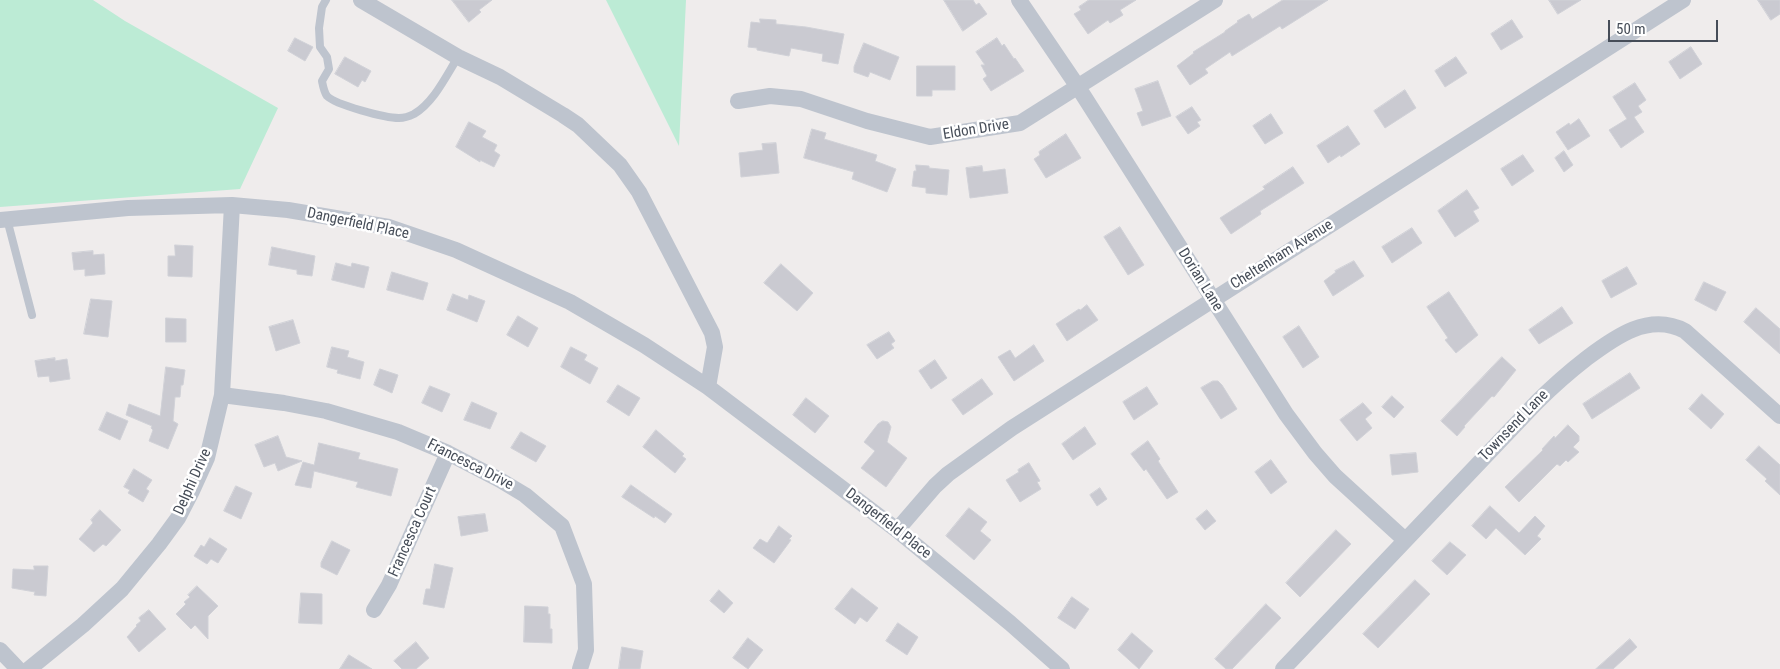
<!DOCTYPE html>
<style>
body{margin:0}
#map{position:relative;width:1780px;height:669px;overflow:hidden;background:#efecec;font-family:"Roboto Condensed",sans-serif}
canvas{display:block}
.scale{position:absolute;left:1608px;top:20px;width:110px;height:22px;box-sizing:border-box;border:2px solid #464d58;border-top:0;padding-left:6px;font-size:15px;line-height:18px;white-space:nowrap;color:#464d58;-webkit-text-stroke:4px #fff;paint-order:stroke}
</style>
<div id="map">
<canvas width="1780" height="669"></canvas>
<div class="scale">50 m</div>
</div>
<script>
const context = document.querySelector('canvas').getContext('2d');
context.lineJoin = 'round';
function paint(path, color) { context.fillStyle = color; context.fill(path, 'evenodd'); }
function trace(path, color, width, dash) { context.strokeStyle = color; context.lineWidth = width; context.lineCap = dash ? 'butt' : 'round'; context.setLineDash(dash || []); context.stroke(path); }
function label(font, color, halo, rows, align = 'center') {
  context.font = font + ' "Roboto Condensed",sans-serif'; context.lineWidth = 5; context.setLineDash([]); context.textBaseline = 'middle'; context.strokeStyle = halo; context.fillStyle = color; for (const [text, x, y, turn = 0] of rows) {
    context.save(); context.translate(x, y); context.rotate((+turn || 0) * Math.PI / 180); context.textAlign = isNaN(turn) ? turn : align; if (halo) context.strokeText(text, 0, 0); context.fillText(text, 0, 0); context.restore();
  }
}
const green = new Path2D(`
 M 0,0 L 93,0 L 125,21 L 278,108 L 240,189 L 0,207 Z
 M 606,0 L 686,0 L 679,146 Z`);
const building = new Path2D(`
 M 452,0 L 492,0 L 479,10 L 481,12 L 469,22 Z
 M 944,0 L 973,0 L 976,5 L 979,3 L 987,14 L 963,31 Z
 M 1089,0 L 1136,0 L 1120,10 L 1123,15 L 1110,23 L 1108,20 L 1088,34 L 1074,14 L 1081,10 L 1079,7 Z
 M 1283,0 L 1328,0 L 1282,29 L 1280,26 L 1232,56 L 1230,52 L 1205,69 L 1208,73 L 1190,85 L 1177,66 L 1194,53 L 1193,52 L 1225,32 L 1225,31 L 1238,22 L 1237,21 L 1249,14 L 1252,19 Z
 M 1549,0 L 1581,0 L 1558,14 Z
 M 1758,0 L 1780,0 L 1780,14 L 1771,20 Z
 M 760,19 L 776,20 L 776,24 L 806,27 L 844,34 L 838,64 L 822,61 L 823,54 L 791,48 L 789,56 L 757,50 L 757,48 L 748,47 L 751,22 L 760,23 Z
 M 1512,20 L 1523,37 L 1501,50 L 1491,34 Z
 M 295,38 L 313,47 L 305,61 L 288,51 Z
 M 997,38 L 1002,46 L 1004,44 L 1014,59 L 1015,58 L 1024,71 L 991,91 L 983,79 L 987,76 L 981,65 L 985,65 L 976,52 Z
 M 864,43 L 899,57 L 890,80 L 870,72 L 868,77 L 854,72 L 854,67 Z
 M 1691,47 L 1702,64 L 1680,79 L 1669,62 Z
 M 345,57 L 371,71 L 365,82 L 362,80 L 358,87 L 335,74 Z
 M 1456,57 L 1467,73 L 1445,87 L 1435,71 Z
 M 917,66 L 955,66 L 955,90 L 932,90 L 932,96 L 917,96 Z
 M 1158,81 L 1171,116 L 1142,126 L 1137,113 L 1143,111 L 1135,89 Z
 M 1635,83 L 1646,100 L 1638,106 L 1642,112 L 1634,117 L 1644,132 L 1621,148 L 1609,130 L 1627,119 L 1613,97 Z
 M 1405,90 L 1416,108 L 1385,128 L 1374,111 Z
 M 1192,107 L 1201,120 L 1197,122 L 1200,126 L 1188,134 L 1176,117 Z
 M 1271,114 L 1283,133 L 1265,144 L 1253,126 Z
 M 1579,119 L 1590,136 L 1568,150 L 1556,132 L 1569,123 L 1570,125 Z
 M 469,122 L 486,131 L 482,137 L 497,145 L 494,151 L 500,155 L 494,167 L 480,160 L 480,162 L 456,147 Z
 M 1348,126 L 1360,144 L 1341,157 L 1340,155 L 1328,163 L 1317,146 Z
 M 812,129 L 826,133 L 824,139 L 877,155 L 875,161 L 896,169 L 887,192 L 852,179 L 854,172 L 804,158 Z
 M 1066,134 L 1081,158 L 1046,178 L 1034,159 L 1040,155 L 1039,152 Z
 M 776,143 L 779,173 L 741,177 L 739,153 L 763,150 L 762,144 Z
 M 1564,151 L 1573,165 L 1564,172 L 1555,158 Z
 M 1523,155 L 1534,171 L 1512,186 L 1501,169 Z
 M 916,165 L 929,166 L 929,168 L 949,170 L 947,195 L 926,193 L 926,188 L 912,186 L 914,171 L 916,171 Z
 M 982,166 L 983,172 L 1005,169 L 1008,193 L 970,198 L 966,168 Z
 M 1293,167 L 1304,183 L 1260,211 L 1261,214 L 1231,234 L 1220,218 L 1265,189 L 1263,187 Z
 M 1467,190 L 1479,208 L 1473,211 L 1479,221 L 1455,237 L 1438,211 Z
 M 1120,227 L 1144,265 L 1128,275 L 1104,237 Z
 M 1412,228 L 1422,243 L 1392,263 L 1382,247 Z
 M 175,245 L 193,246 L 192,277 L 168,276 L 168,256 L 175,256 Z
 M 272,247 L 315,256 L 312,276 L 297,274 L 297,270 L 269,265 Z
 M 93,251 L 93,255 L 104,254 L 105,274 L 85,276 L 85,269 L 74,270 L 72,253 Z
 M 1354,261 L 1364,276 L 1333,296 L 1324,281 L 1336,272 L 1335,271 Z
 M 336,263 L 351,267 L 352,263 L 369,267 L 364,288 L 332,280 Z
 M 781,264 L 813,293 L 797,311 L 764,283 Z
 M 1627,267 L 1637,284 L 1611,298 L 1602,281 Z
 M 392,272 L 428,283 L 423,300 L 387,290 Z
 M 1704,282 L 1726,292 L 1716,311 L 1695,300 Z
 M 1449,292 L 1478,335 L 1456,353 L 1445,340 L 1448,338 L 1427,307 Z
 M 453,294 L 468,300 L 469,295 L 485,301 L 477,322 L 447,310 Z
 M 91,299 L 112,301 L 108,337 L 84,334 Z
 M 1087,305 L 1098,320 L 1067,341 L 1056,324 L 1079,309 L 1080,310 Z
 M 1562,307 L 1573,323 L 1539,344 L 1529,330 Z
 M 1756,308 L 1780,329 L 1780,354 L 1744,322 Z
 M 518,316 L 538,328 L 528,347 L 507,335 Z
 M 166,318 L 186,319 L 186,342 L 166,342 Z
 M 293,320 L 300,343 L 276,351 L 269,327 Z
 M 1299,326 L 1319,357 L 1303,368 L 1283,337 Z
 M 889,332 L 895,341 L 891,344 L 894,348 L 877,359 L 867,345 Z
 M 1034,345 L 1044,361 L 1014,381 L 998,357 L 1010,350 L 1015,358 Z
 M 332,347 L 349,351 L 347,357 L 364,362 L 360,379 L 337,373 L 338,370 L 327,367 Z
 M 571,347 L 587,355 L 584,360 L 598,368 L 590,384 L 561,367 Z
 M 1502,357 L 1516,370 L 1494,397 L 1492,396 L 1464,426 L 1465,427 L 1457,436 L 1441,421 Z
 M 55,358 L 55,361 L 67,359 L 70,379 L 50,382 L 49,376 L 38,377 L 35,361 Z
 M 935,360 L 947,378 L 931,389 L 919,371 Z
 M 166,367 L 185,370 L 183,385 L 181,385 L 180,397 L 175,397 L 173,421 L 178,424 L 168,449 L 149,441 L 153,430 L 151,428 L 152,426 L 126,415 L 129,404 L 160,416 Z
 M 380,369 L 398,375 L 392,393 L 374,385 Z
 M 1630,373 L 1640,388 L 1592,419 L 1583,404 Z
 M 982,379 L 993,394 L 963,415 L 952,400 Z
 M 1213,381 L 1218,381 L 1222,385 L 1237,409 L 1221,419 L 1201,388 Z
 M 618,385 L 640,398 L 629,416 L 607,402 Z
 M 430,386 L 450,394 L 442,412 L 422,403 Z
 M 1147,387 L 1158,404 L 1134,420 L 1123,402 Z
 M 1702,394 L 1724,414 L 1711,429 L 1689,409 Z
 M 1392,396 L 1404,407 L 1394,418 L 1382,407 Z
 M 806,398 L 829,416 L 815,433 L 793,415 Z
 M 472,402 L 497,413 L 490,429 L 464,420 Z
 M 1363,403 L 1372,413 L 1365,419 L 1372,428 L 1357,441 L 1340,420 Z
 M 107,412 L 128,421 L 120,440 L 99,430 Z
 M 883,421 L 888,422 L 891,427 L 887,442 L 907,458 L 886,487 L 861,468 L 875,451 L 864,442 L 878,424 Z
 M 1568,425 L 1579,436 L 1579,441 L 1573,447 L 1579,452 L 1568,462 L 1566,460 L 1560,466 L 1557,464 L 1519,502 L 1505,487 L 1543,450 L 1542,449 L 1554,436 L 1555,438 Z
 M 1085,427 L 1096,444 L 1073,460 L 1062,444 Z
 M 656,430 L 684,454 L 682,456 L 686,459 L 675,473 L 643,447 Z
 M 521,432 L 546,446 L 536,462 L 511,448 Z
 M 278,436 L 286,457 L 302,461 L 278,471 L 275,463 L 264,467 L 255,445 Z
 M 1148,441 L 1160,459 L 1158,461 L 1178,492 L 1167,499 L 1146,469 L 1144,471 L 1131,454 Z
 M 319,443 L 360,453 L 358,459 L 398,469 L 391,496 L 356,487 L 358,482 L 314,471 L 311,488 L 295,485 L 303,462 L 314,465 Z
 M 1759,446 L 1780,465 L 1780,495 L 1765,481 L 1767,479 L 1746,460 Z
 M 1416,453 L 1418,472 L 1392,475 L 1390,455 Z
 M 1271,460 L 1287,482 L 1271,494 L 1255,472 Z
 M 1029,463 L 1040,481 L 1037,482 L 1041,489 L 1020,502 L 1006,480 L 1019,472 L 1018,470 Z
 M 134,469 L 152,480 L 146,489 L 149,491 L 143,502 L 128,493 L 130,490 L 124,487 Z
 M 631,485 L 672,514 L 665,523 L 655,516 L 654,518 L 622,497 Z
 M 236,486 L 252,493 L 241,519 L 224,511 Z
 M 1100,488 L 1107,499 L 1097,506 L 1090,495 Z
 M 1490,506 L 1519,533 L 1535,516 L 1545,526 L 1537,536 L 1541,539 L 1525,555 L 1496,528 L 1486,539 L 1472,526 Z
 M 969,508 L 987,522 L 980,531 L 991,540 L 974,560 L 946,536 Z
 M 100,510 L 121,530 L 106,546 L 103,544 L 94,552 L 79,539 L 93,523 L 91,520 Z
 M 1207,510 L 1216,521 L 1205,530 L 1196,519 Z
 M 485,514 L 488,531 L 461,536 L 458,517 Z
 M 779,526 L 792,536 L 789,539 L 791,540 L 774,563 L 753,548 L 760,539 L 767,543 Z
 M 1336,530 L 1351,544 L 1300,597 L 1286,583 Z
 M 210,538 L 227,549 L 218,563 L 211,559 L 207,564 L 194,556 L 201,545 L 204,547 Z
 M 332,541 L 350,550 L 337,575 L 321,567 L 321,563 Z
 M 1450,542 L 1466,555 L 1447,575 L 1432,561 Z
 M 435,564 L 453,568 L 444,608 L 423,604 L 426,589 L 430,589 Z
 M 34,566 L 48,566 L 46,596 L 34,595 L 35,592 L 12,588 L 13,569 L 34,570 Z
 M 1415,580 L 1430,594 L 1378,648 L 1363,634 Z
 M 197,586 L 218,606 L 208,616 L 208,639 L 195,625 L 191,629 L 176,614 L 186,604 L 184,602 L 190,597 L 188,595 Z
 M 852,588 L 878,608 L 867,622 L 860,617 L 855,624 L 835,609 Z
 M 719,590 L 733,603 L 724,613 L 710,601 Z
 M 301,593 L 322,594 L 322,624 L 299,623 Z
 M 1072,597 L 1089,609 L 1075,629 L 1058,618 Z
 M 1266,604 L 1281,618 L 1232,669 L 1226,669 L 1215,659 Z
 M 525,606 L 548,607 L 548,614 L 550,614 L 550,629 L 552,629 L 552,643 L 524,642 Z
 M 149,610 L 166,629 L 139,652 L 127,637 L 137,626 L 136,625 L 141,621 L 139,618 Z
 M 898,623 L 918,637 L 907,655 L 886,641 Z
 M 1132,633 L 1153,651 L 1139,669 L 1118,650 Z
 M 748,638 L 763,650 L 748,669 L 733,658 Z
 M 1630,639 L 1637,647 L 1613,669 L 1596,669 Z
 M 416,642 L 429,658 L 416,669 L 402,669 L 394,661 Z
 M 622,647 L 643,651 L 640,669 L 619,669 Z
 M 349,655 L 372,669 L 340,669 Z`);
const service = new Path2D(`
 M 326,0 L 322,7 L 319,28 L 320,47 L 327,57 L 329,69 L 322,81 C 323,86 324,92 327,96 C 336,105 385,118 399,118 C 404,118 410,116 414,114 C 434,102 446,76 458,57
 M 7,219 L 32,315`);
const minor = new Path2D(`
 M 361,0 L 458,57 L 500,77 L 563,115 L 578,125 L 620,165 L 639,192 L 712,333 L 715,347 L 708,387 L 897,530 L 1010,623 L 1062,669
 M 1019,0 L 1078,87 L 1286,414 L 1315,453 L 1335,476 L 1405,540
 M 738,101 L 770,96 L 801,99 L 867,121 L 930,137 L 1020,123 L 1215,0
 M 0,220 L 128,208 L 232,205 L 288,210 L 389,227 L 456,250 L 570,302 L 644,345 L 708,387
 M 222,395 L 284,403 L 326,411 L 398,432 L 448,453 L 500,480 L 525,495 L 562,526 L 584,584 L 586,650 L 580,669
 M 897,530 L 935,486 L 948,474 L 1012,428 L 1683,0
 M 374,610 L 389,585 L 448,453
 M 0,650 L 18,669
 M 29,669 L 83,625 L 122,589 L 159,544 L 178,518 L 192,491 L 207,458 L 222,395 L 232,205
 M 1283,669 L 1537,402 C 1553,386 1569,372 1587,358 C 1615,337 1649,312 1685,331 L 1780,416`);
const streetNames = [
 ["Eldon Drive",976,130,-9],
 ["Dangerfield Place",358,224,12],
 ["Cheltenham Avenue",1282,255,-32],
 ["Dorian Lane",1200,280,58],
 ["Townsend Lane",1514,426,-46],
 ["Francesca Drive",470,465,27],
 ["Delphi Drive",193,482,-66],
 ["Dangerfield Place",888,524,38],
 ["Francesca Court",413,532,-66]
];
paint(green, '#bcebd5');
paint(building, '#cacad1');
trace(building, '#d0d1d7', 1);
trace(service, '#bec4ce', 8);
trace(minor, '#bec4ce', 16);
label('15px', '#464d58', '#fff', streetNames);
</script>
